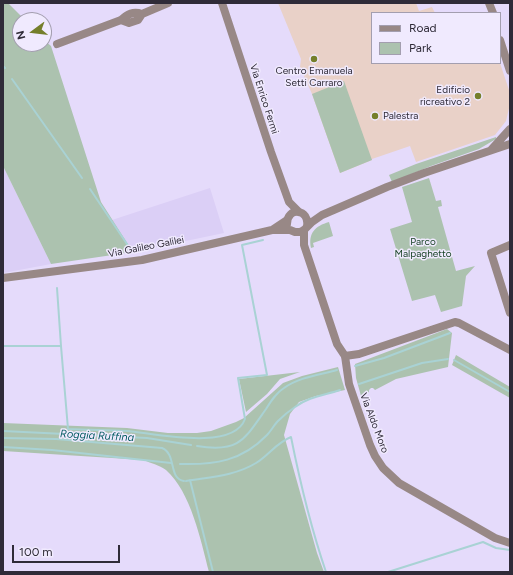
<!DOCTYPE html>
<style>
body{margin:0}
#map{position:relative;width:513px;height:575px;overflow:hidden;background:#e5dbfb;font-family:Figtree,sans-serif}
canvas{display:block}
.frame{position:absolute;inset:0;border:4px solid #2f2b38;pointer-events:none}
.legend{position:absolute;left:371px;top:12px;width:130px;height:52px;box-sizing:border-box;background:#f0eafe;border:1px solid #a39eaf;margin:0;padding:5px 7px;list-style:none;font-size:12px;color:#2f2b38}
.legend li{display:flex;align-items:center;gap:8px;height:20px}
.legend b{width:20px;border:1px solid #a39eaf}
.north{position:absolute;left:12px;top:12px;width:40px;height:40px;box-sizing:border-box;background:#f0eafe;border:1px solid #a39eaf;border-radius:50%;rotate:255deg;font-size:11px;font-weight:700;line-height:16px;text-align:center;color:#2f2b38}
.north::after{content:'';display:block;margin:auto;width:14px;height:18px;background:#757f2b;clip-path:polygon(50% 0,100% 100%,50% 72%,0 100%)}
.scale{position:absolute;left:12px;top:545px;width:108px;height:18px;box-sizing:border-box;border:2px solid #2f2b38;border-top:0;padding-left:5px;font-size:12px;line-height:14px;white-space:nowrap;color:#2f2b38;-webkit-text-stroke:3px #f0eafe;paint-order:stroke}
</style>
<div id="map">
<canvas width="513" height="575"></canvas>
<div class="frame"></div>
<ul class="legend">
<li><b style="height:5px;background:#988886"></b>Road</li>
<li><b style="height:11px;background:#acc2af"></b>Park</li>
</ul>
<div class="north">N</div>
<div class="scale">100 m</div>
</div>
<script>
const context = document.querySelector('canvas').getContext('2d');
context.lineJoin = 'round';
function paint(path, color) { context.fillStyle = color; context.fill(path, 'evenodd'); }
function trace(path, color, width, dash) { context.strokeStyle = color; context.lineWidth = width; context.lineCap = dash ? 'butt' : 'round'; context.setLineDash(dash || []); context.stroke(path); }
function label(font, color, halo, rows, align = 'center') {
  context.font = font + ' Figtree,sans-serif'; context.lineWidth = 3; context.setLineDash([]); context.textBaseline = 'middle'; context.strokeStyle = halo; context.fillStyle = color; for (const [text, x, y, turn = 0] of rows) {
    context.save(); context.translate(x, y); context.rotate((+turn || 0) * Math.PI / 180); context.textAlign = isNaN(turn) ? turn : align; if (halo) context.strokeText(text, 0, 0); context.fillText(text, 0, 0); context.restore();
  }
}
const commercial = new Path2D(`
 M 278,3 L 416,3 L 419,11 L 432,7 L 435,13 L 372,13 L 372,63 L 500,63 L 510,93 L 510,104 L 506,121 L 495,135 L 416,162 L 410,146 L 372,159 L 372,160 L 340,173 L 312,94 L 300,67 L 301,59 Z`);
const built = new Path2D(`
 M 3,166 L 51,264 L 3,273 Z
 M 210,188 L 224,233 L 133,252 L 112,220 Z`);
const green = new Path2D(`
 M 3,3 L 8,3 L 25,20 L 20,20 L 20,44 L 44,44 L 44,40 L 51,46 L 101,202 L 133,252 L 51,264 L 3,166 Z
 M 344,81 L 372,160 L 340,173 L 312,94 Z
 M 496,137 L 496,139 L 479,149 L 431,166 L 392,182 L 389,175 L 416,164 Z
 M 429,178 L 436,201 L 441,200 L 442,206 L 438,207 L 456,271 L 475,266 L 466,276 L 462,306 L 441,312 L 435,295 L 412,301 L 390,229 L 412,222 L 402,187 Z
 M 329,222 L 333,236 L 313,243 L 314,247 L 311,248 C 308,233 315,226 329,222 Z
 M 447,329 L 452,333 L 448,367 L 396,379 L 375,390 L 373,388 L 371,388 L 369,390 L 369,392 L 361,396 L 356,378 L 355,364 Z
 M 456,355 L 510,387 L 510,398 L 452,365 Z
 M 338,367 L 345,390 L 316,396 L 299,402 L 290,414 L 284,435 L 317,553 L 324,572 L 209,572 C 201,541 191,492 166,470 C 159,465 151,463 143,460 L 3,451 L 3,423 L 127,428 L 168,433 L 197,433 L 211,431 L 236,422 L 244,418 L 283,383 L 302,376 Z
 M 300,372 L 280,379 L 267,394 L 246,412 L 239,379 Z`);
const stream = new Path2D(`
 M 3,66 L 5,68
 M 12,79 L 82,178
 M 90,189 L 131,250
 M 57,288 L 61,346
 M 3,346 L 61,346 L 68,429 C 88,430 107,430 127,431 C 153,433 233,452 245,419 L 238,378 L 267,375 L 242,245 L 263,240
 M 454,360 L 510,392
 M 355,366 L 384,358 L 450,333
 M 359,384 L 422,363 L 448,359
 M 3,431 L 147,438 L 191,445
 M 3,438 L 56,439 L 162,448 C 177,454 168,479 184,481
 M 197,446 C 239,453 244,440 266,409 C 271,401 276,393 284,388 C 299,377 319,375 337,370
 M 3,447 L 52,450 L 171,463
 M 180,464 C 215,465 242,461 267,435 C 271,431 274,425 278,421 C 283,416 289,411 295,407 C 308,397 325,395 340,390
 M 190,480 L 213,572
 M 186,481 C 209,477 235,476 256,463 C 269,455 276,443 291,437 C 300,482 311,528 326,572
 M 388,572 L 483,542 L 496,548 L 510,550`);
const minor = new Path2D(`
 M 222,3 L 271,152 L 289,202 L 299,212
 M 489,3 L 493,13
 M 121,20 L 129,23 L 138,20 L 142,14 L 168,3
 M 500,40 L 510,71
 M 57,44 L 121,20 C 128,14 133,11 142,14
 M 510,245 L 491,253 L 510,313
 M 345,356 L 359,354 L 455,322 L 459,323 L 510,350`);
const tertiary = new Path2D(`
 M 491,150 L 510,129
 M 287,224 C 287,206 310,209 307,226
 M 273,230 L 290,230 L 295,232 L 300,232 L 304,230 L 312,222 L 322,215 L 387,187 L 424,173 L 510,144
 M 304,230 L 304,245 L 337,344 L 345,356 L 349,384 L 370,445 L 375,456 L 383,468 L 399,483 L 495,538 L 510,543
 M 3,278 L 142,260 L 272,230 L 287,220`);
const markers = [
 [314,59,4,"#757f2b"],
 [478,96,4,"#757f2b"],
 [375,116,4,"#757f2b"]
];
const poiNames = [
 ["Centro Emanuela",314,71],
 ["Setti Carraro",314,83],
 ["Edificio",470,90,"right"],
 ["ricreativo 2",470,102,"right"],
 ["Palestra",383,116,"left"]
];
const streetNames = [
 ["Via Enrico Fermi",264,99,72],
 ["Via Galileo Galilei",146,247,-11],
 ["Via Aldo Moro",374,423,69]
];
const parkNames = [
 ["Parco",423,242],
 ["Malpaghetto",423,254]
];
const waterNames = [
 ["Roggia Ruffina",97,436,3]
];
paint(commercial, '#e9d1c8');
paint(built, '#dbcff6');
paint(green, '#acc2af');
trace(stream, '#a9d2d4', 2);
trace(minor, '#988886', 8);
trace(tertiary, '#988886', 8);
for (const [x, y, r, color] of markers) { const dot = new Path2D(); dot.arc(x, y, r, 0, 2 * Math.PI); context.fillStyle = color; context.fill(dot); trace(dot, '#f0eafe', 1.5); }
label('10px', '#2f2b38', '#f0eafe', poiNames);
label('10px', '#2f2b38', '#f0eafe', streetNames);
label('10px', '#123e1f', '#f0eafe', parkNames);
label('italic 11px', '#005a5f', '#f0eafe', waterNames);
</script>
